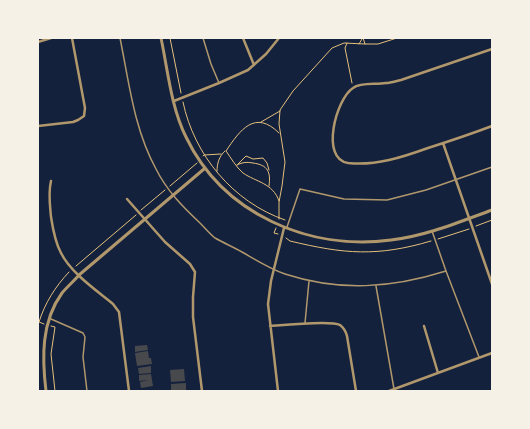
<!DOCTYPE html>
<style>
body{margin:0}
#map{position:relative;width:530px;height:429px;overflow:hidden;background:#14213d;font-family:Signika,sans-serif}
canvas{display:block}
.frame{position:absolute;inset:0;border:39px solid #f6f1e7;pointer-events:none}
</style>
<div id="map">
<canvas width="530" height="429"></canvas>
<div class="frame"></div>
</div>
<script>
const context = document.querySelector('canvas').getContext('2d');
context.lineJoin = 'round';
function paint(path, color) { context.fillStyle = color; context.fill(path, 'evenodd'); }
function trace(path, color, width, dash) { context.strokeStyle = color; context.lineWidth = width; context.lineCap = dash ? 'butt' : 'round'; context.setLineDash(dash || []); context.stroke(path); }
const building = new Path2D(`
 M 147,345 L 148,350 L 135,352 L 135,346 Z
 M 148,351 L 149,358 L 151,358 L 152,364 L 137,366 L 135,353 Z
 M 151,366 L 151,373 L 139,374 L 138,368 Z
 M 184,369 L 185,381 L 171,382 L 170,370 Z
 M 151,374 L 153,386 L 141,388 L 140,382 L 148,380 L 139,381 L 139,375 Z
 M 186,383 L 186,391 L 171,391 L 171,384 Z`);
const path = new Path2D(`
 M 170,38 L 181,93
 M 363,38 L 365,44 L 378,44 L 397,38
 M 347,43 L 345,48 L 352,83
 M 359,44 L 362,39
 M 183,102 C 194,155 233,202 285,220
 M 261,122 L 280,111
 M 203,156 L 204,155 L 221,154
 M 237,165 C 243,162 247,162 253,163 C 268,165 271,172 269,186
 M 237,165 L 246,156 L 253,159 L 263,158 L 267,163 L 269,170
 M 217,171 C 217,164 219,156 225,151
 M 170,186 L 197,163
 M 279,201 C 273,183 256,182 243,173 C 236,167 231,158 226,151 C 240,130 255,109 279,133
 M 141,210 L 165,190
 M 279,219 L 279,202 L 282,186 L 285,162 L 279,124 L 280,110 L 293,91 L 332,48 L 344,43 L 365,44
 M 476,226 L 492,220
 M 276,228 L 274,233 L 278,234
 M 286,238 L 290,241 C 344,254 377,257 431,241
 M 438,239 L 469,229
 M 76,266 L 136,215
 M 44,324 L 39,322 C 45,303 55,287 69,272
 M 51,326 L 55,327 L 51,354 L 55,391`);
const service = new Path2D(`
 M 120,38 C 129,82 134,129 156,169 C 167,191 183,207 200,223 C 205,228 210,234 215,238 C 224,243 233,247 242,252 C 256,260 270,269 285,274 C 340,292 392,288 446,271 L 432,231
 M 203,38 L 211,64 L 219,83
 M 287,227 L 300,189 L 344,199 L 387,200 L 426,190 L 492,167
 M 446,271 L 479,357
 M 376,286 L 394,389
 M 51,319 L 83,333 L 85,337 L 83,357 L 87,391
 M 305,323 L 309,281`);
const minor = new Path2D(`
 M 243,38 L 254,65
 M 38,42 L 51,38
 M 492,49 L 401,80 C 396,81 391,83 386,83 C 376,85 361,82 353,88 C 336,99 320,159 348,163 C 376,166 403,157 428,148 C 450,141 471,134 492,126
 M 174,101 L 219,83 L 248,70 L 266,54 L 279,38
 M 38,126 L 73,122 L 78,120 L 84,116 L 85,108 L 72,38
 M 443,143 L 492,284
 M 51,181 C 48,193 50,205 51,217 C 53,230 55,242 61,253 C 71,273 96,290 113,304 L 119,312 L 129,391
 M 127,199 L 165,242 L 190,264 L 195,272 L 193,297 L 193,317 L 202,391
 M 270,326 C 283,325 331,320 340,325 C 344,328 346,332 347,336 L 356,391
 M 424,326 L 438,373
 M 278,391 L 268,304 L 271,281 L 284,228
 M 389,391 L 492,353`);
const tertiary = new Path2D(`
 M 161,38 C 168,71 171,107 186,137 C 223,214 309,251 391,240 C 426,236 459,222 492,210
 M 46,391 C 42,358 41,322 62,293 C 67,287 74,281 79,275 L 204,169`);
paint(building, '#48494c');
trace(path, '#e5c07b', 1);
trace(service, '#b1986c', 1.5);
trace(minor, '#b1986c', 2.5);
trace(tertiary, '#b1986c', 3);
</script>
